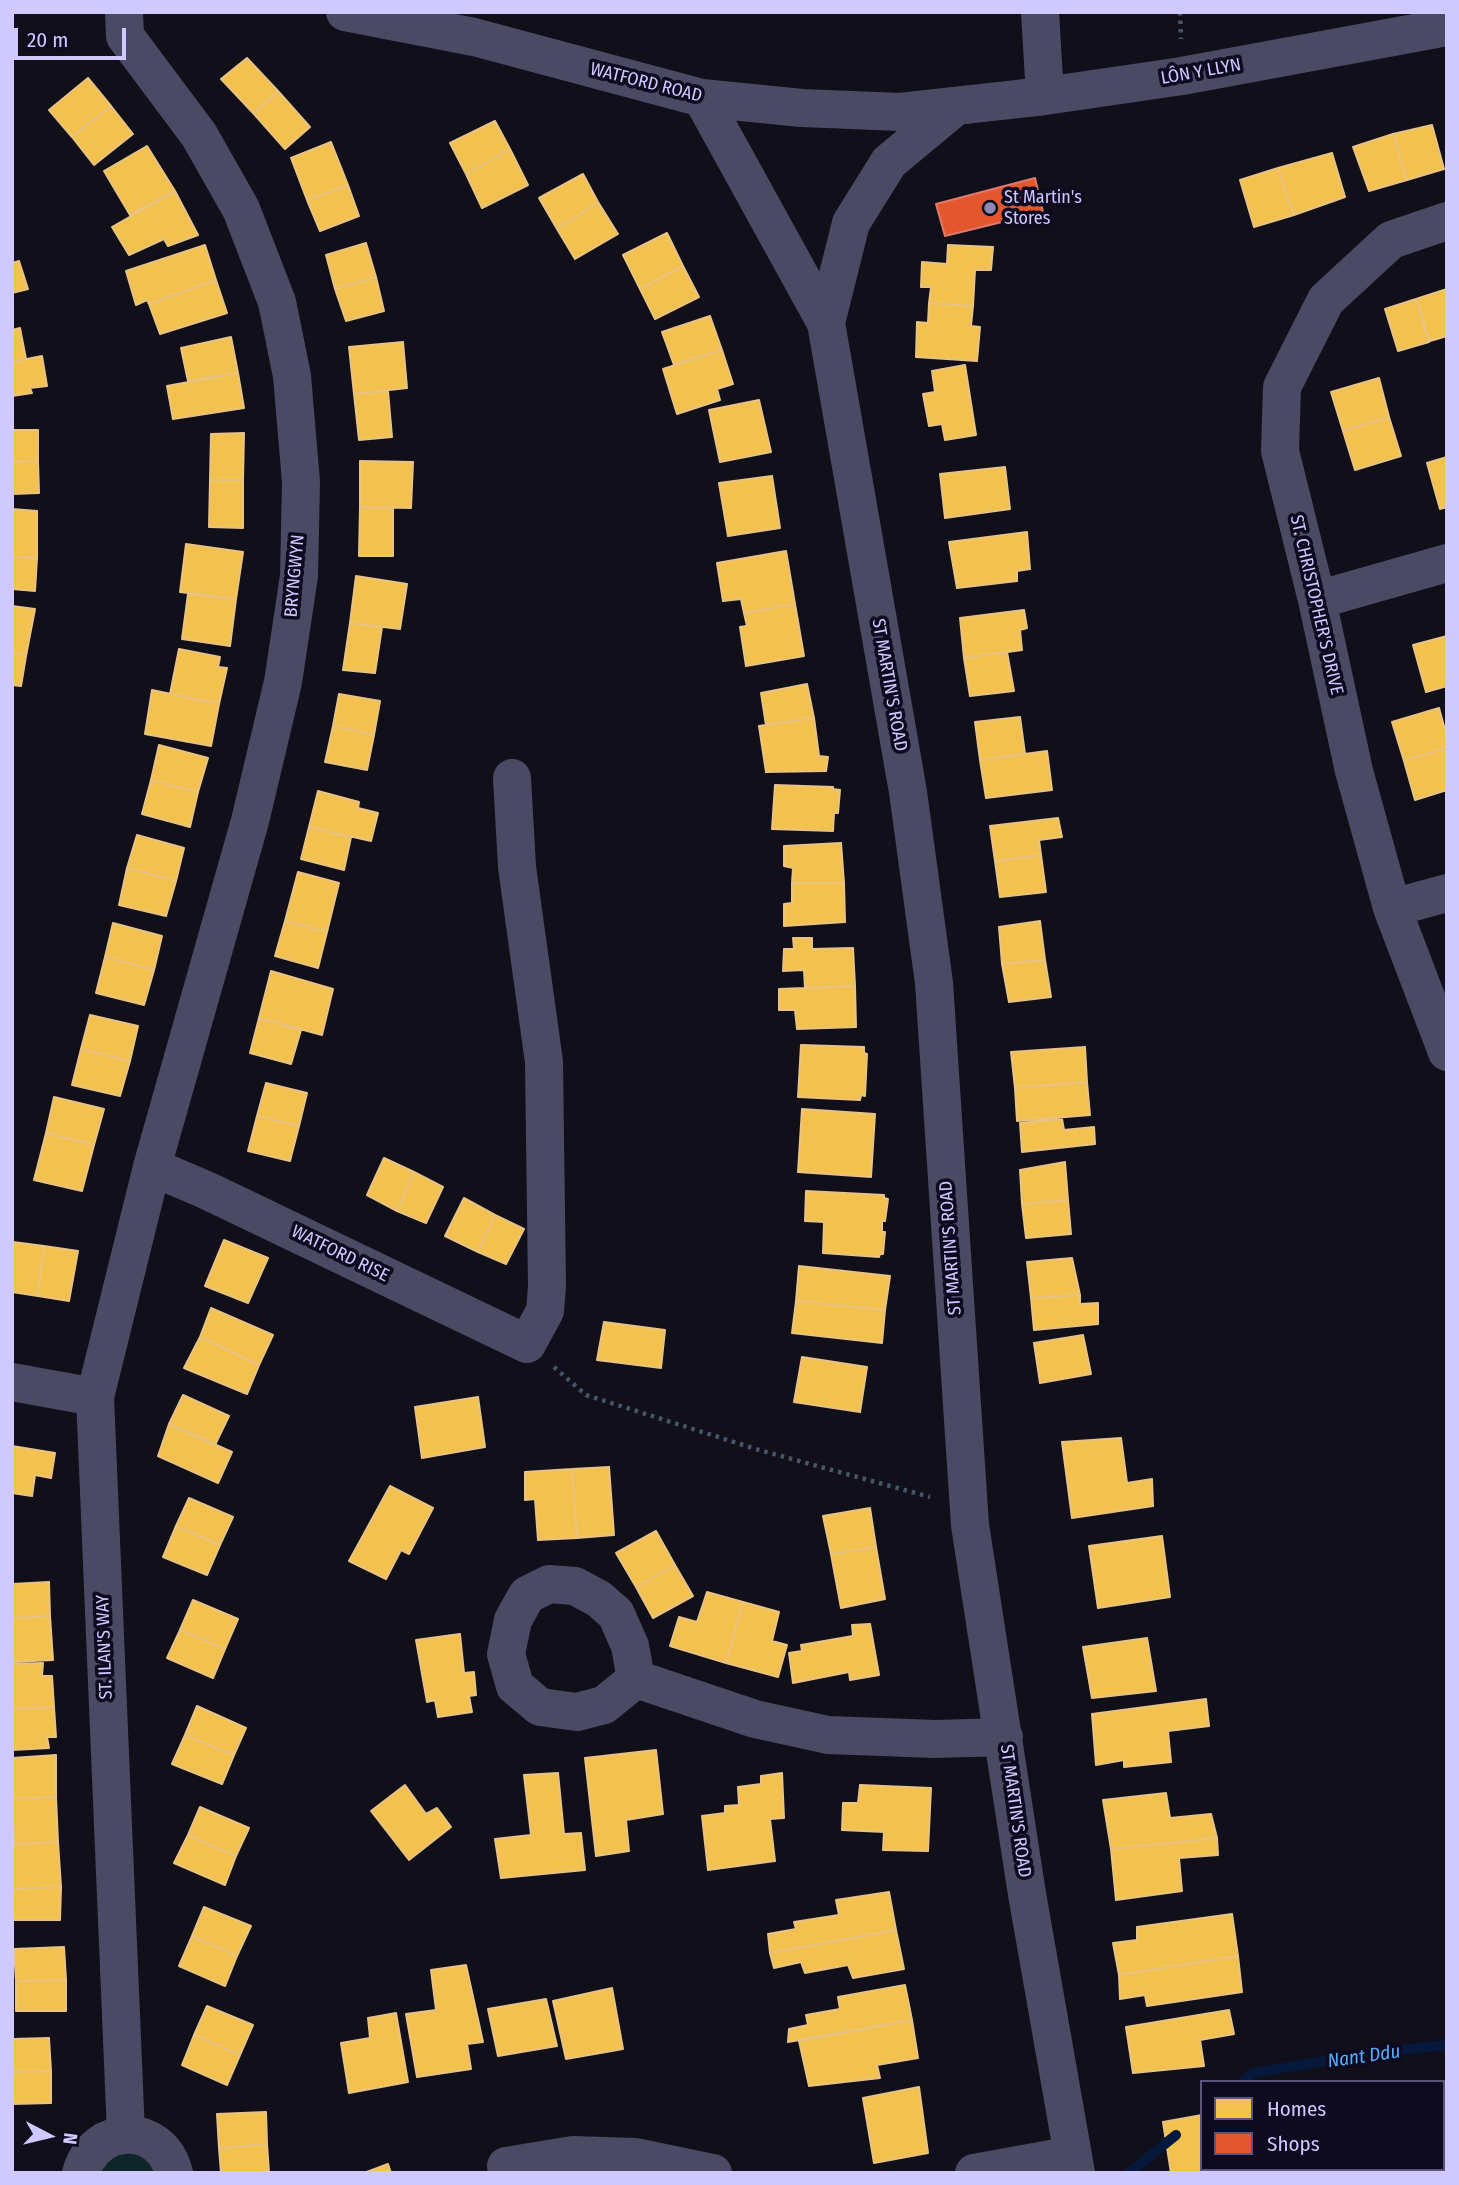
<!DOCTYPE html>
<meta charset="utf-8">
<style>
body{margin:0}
#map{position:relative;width:1459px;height:2185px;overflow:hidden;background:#110f1a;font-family:"Fira Sans Condensed",sans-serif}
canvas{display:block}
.frame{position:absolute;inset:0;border:14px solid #cfc9ff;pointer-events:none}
.legend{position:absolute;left:1200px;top:2080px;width:245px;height:91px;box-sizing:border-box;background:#0e0a1f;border:2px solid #5b5679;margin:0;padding:9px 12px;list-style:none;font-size:21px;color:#cfc9ff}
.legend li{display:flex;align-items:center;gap:14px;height:35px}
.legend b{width:35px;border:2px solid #5b5679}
.north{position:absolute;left:14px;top:2101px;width:70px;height:70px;-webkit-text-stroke:5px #0e0a1f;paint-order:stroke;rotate:97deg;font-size:19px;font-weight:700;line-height:28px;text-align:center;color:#cfc9ff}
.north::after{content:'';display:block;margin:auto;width:24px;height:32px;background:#cfc9ff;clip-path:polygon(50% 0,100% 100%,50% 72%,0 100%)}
.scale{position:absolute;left:14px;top:28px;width:112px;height:32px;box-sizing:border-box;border:4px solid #cfc9ff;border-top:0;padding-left:9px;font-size:21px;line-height:24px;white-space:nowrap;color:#cfc9ff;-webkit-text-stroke:5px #0e0a1f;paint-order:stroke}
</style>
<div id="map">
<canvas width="1459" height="2185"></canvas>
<div class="frame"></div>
<ul class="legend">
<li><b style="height:19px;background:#f2c14e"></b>Homes</li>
<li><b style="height:19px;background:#e4572e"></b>Shops</li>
</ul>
<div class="north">N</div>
<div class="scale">20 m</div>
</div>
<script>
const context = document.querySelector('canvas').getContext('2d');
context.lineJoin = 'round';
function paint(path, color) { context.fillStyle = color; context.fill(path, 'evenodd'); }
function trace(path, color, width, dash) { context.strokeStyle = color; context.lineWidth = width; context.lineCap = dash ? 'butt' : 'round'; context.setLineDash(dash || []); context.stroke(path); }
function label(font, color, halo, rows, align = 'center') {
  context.font = font + ' "Fira Sans Condensed",sans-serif'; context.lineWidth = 7; context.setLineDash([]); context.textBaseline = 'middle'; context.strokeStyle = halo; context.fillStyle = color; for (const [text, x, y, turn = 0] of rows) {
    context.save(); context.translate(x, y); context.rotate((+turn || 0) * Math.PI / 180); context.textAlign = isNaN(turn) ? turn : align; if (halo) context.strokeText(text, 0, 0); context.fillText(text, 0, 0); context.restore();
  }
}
const green = new Path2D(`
 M 111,2137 L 174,2173 L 81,2173 Z`);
const homes = new Path2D(`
 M 247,58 L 278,91 L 254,114 L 221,79 Z
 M 88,78 L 111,106 L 72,137 L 49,110 Z
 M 278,91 L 310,127 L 285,149 L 254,114 Z
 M 111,106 L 133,134 L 94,165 L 72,137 Z
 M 495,121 L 510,149 L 466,174 L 450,143 Z
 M 1432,125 L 1444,169 L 1407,180 L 1393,134 Z
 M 1393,134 L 1407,180 L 1369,191 L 1353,147 Z
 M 331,142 L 348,185 L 307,200 L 291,158 Z
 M 147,146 L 175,191 L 130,215 L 104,171 Z
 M 510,149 L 528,185 L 482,208 L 466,174 Z
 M 1332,153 L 1345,197 L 1294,215 L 1278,168 Z
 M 1278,168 L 1294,215 L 1254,227 L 1240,180 Z
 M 583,174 L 598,202 L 557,229 L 539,198 Z
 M 348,185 L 359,216 L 320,231 L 307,200 Z
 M 175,191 L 198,235 L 168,246 L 164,239 L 129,255 L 112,227 Z
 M 598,202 L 618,234 L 575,259 L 557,229 Z
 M 667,233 L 683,266 L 640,289 L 623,255 Z
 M 366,243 L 376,277 L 335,289 L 326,255 Z
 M 205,245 L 216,280 L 149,304 L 147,300 L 136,305 L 126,271 Z
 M 948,245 L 993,247 L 991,270 L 975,270 L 973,306 L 929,303 L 931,287 L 921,287 L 922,262 L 947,264 Z
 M 19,261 L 28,289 L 12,293 L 12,263 Z
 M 683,266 L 699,297 L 655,319 L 640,289 Z
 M 376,277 L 384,311 L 346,321 L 335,289 Z
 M 216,280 L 227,313 L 160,334 L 149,304 Z
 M 1447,289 L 1447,336 L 1430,341 L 1416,299 Z
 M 1416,299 L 1429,342 L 1398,351 L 1385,309 Z
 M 929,303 L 973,306 L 971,326 L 980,327 L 977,361 L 916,357 L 917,322 L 928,323 Z
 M 710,316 L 722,350 L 674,365 L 662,332 Z
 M 20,328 L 26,359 L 12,362 L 12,330 Z
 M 231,337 L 238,373 L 188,381 L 181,348 Z
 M 403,342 L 407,388 L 354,394 L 349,347 Z
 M 722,350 L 733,384 L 717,389 L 720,400 L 677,414 L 663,369 Z
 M 42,356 L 47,386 L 30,388 L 32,393 L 12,396 L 12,362 Z
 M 965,365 L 976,435 L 945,440 L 942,424 L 929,426 L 923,394 L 935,392 L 932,371 Z
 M 238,373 L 244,408 L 173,419 L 167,386 Z
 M 1379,378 L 1389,417 L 1343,431 L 1331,392 Z
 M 388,391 L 392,437 L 359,440 L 354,394 Z
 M 759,400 L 771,452 L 720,462 L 709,410 Z
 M 1389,417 L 1401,456 L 1355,470 L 1343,431 Z
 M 12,430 L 38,430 L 38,461 L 12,462 Z
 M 244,433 L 243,480 L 210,480 L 211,434 Z
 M 1447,457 L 1447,507 L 1440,509 L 1427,463 Z
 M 38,461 L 39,493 L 12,494 L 12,462 Z
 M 360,461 L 413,462 L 411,508 L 360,507 Z
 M 1005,467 L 1010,509 L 945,518 L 940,474 Z
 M 772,476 L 780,528 L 728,536 L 719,483 Z
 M 210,480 L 243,480 L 243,528 L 209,527 Z
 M 360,507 L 393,508 L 393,556 L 359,556 Z
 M 12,509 L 37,511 L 37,558 L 12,557 Z
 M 1027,532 L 1030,569 L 1017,571 L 1017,581 L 957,588 L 949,542 Z
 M 186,544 L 243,552 L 236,599 L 180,592 Z
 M 786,551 L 795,604 L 744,613 L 741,599 L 723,601 L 717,563 Z
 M 12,557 L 37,558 L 35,591 L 12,589 Z
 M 356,576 L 407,584 L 400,629 L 350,623 Z
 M 188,594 L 236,599 L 230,646 L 182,639 Z
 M 795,604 L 804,656 L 746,666 L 740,627 L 747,626 L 744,613 Z
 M 12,606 L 35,609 L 26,656 L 12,653 Z
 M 1024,610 L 1027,628 L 1020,630 L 1022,650 L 964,658 L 960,618 Z
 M 350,623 L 382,627 L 375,673 L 343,670 Z
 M 1447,636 L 1447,686 L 1426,692 L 1413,645 Z
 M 179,649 L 220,657 L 218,667 L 227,668 L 219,704 L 170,694 Z
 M 1007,652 L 1014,691 L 970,696 L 964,658 Z
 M 12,653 L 26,656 L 21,686 L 12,685 Z
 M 807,684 L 814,718 L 766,725 L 761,693 Z
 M 152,690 L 219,704 L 211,746 L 145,734 Z
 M 339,694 L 380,701 L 374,735 L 333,726 Z
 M 1439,708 L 1447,737 L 1447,748 L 1404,761 L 1392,722 Z
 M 1020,717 L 1025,754 L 980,760 L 975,722 Z
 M 814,718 L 819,756 L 828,757 L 826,771 L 766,772 L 759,726 Z
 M 333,726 L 374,735 L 367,770 L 325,762 Z
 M 159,745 L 208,758 L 198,792 L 151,780 Z
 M 1447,748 L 1447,790 L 1415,800 L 1404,761 Z
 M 1047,751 L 1052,790 L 986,798 L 980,760 Z
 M 151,780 L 198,792 L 190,827 L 142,814 Z
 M 775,785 L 833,787 L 833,789 L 840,790 L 838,813 L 834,813 L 833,831 L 772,829 Z
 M 318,791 L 359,802 L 358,808 L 378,813 L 371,841 L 309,827 Z
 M 1058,818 L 1062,837 L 1039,840 L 1041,855 L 995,861 L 990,826 Z
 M 309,827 L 351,837 L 344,870 L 301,859 Z
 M 137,835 L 184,848 L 176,881 L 127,868 Z
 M 841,843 L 844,883 L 792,883 L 793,868 L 784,866 L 784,846 Z
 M 1041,855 L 1046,892 L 1000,897 L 995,861 Z
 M 127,868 L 176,881 L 166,916 L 119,905 Z
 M 298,872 L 339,883 L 327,932 L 285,921 Z
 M 792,883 L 844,883 L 845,922 L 784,926 L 784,904 L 792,903 Z
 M 285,921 L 327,932 L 318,968 L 275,956 Z
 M 1040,921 L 1045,960 L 1002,964 L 999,927 Z
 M 113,923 L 162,936 L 154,970 L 105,957 Z
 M 793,938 L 812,938 L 812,949 L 853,948 L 855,986 L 805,988 L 804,970 L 783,971 L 784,949 L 794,949 Z
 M 105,957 L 154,970 L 144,1005 L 96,993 Z
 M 1045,960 L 1051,997 L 1009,1002 L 1002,964 Z
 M 271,971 L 333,989 L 322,1035 L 259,1018 Z
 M 855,986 L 856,1027 L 797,1029 L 795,1010 L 779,1010 L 779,989 Z
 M 90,1015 L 138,1026 L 130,1061 L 81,1049 Z
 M 259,1018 L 301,1030 L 291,1064 L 250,1053 Z
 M 801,1045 L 864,1047 L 864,1053 L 867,1054 L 865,1096 L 861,1095 L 860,1100 L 798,1097 Z
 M 1085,1047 L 1087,1082 L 1015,1088 L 1011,1052 Z
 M 81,1049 L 130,1061 L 120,1096 L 72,1085 Z
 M 1087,1082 L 1090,1115 L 1017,1121 L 1015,1088 Z
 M 266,1083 L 307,1093 L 299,1126 L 257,1116 Z
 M 54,1097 L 104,1109 L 94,1145 L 46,1133 Z
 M 802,1109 L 875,1114 L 871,1177 L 798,1172 Z
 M 257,1116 L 299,1126 L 290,1161 L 248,1151 Z
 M 1062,1119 L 1064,1130 L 1094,1127 L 1095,1144 L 1022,1152 L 1020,1123 Z
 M 46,1133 L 94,1145 L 82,1191 L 34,1180 Z
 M 384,1158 L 414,1172 L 397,1211 L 367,1195 Z
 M 1065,1162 L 1068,1200 L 1022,1204 L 1020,1170 Z
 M 414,1172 L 443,1187 L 426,1223 L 397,1211 Z
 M 806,1191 L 884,1195 L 884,1198 L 888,1199 L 885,1221 L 882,1221 L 882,1232 L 885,1232 L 883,1254 L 880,1254 L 879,1257 L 823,1253 L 824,1222 L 805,1221 Z
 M 464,1198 L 495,1215 L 478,1252 L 445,1236 Z
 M 1068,1200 L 1071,1234 L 1026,1238 L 1022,1204 Z
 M 495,1215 L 524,1229 L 506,1264 L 478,1252 Z
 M 224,1240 L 268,1258 L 248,1303 L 205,1286 Z
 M 13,1242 L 44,1246 L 38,1296 L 12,1292 Z
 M 44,1246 L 78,1251 L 69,1301 L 38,1296 Z
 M 1072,1258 L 1080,1295 L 1031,1298 L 1027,1262 Z
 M 799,1266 L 890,1276 L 885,1310 L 796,1301 Z
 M 1080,1295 L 1080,1304 L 1098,1303 L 1098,1324 L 1034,1330 L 1031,1298 Z
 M 796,1301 L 885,1310 L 882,1343 L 792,1333 Z
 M 211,1308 L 273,1335 L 259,1365 L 200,1337 Z
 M 604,1322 L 665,1330 L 661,1368 L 597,1360 Z
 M 1083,1335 L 1091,1374 L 1040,1383 L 1034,1343 Z
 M 200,1337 L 259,1365 L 247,1394 L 184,1368 Z
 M 802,1357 L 867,1367 L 860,1412 L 794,1402 Z
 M 183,1395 L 229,1416 L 215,1445 L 169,1424 Z
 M 478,1397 L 485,1447 L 422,1458 L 415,1407 Z
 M 169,1424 L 232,1452 L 218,1483 L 158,1456 Z
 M 1121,1438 L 1127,1483 L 1152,1479 L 1153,1506 L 1072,1518 L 1062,1442 Z
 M 12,1446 L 55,1453 L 51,1478 L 35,1475 L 32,1496 L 12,1493 Z
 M 609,1467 L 614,1535 L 577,1538 L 572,1469 Z
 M 572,1469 L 577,1538 L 538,1540 L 535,1499 L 525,1500 L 525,1472 Z
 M 390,1486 L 433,1508 L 409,1554 L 401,1550 L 386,1579 L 349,1561 Z
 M 189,1498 L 233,1517 L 220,1545 L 176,1526 Z
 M 870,1508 L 876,1547 L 831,1554 L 823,1516 Z
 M 176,1526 L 220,1545 L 207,1575 L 163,1557 Z
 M 656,1531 L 675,1565 L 636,1587 L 616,1553 Z
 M 1162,1536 L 1170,1597 L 1098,1608 L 1089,1546 Z
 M 876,1547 L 885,1599 L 841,1608 L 831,1554 Z
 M 675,1565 L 693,1596 L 653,1618 L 636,1587 Z
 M 49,1582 L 50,1616 L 12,1618 L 12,1584 Z
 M 707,1592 L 743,1602 L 726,1663 L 670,1646 L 679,1617 L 697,1622 Z
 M 193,1600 L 238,1619 L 225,1649 L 180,1630 Z
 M 743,1602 L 779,1612 L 772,1641 L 787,1645 L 778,1677 L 726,1663 Z
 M 50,1616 L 53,1660 L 12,1662 L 12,1618 Z
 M 870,1624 L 879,1675 L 850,1680 L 849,1672 L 793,1683 L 789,1653 L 802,1651 L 801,1645 L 853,1636 L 852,1625 Z
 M 180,1630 L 225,1649 L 213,1678 L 167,1658 Z
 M 460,1634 L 464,1673 L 474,1672 L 476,1695 L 469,1696 L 472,1712 L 438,1717 L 435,1700 L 427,1702 L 416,1640 Z
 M 1147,1638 L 1156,1691 L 1092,1698 L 1083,1647 Z
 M 43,1663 L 42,1676 L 52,1676 L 54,1707 L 12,1709 L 12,1664 Z
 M 1206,1699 L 1209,1726 L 1168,1731 L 1171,1762 L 1124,1767 L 1124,1760 L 1096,1765 L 1092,1714 Z
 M 197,1706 L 246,1728 L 234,1755 L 185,1735 Z
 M 54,1707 L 56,1737 L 47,1737 L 49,1748 L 12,1750 L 12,1709 Z
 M 185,1735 L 234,1755 L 222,1784 L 172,1764 Z
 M 656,1750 L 663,1814 L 626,1820 L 629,1851 L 596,1856 L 585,1758 Z
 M 56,1755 L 56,1797 L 12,1799 L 12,1758 Z
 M 558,1773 L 564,1834 L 581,1833 L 585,1870 L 501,1878 L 495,1839 L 531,1835 L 524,1775 Z
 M 782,1773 L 784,1818 L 770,1819 L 775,1861 L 708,1870 L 702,1816 L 725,1813 L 725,1806 L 739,1805 L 738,1787 L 761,1784 L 761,1776 Z
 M 405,1785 L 426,1814 L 437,1808 L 451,1827 L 409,1860 L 371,1811 Z
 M 860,1785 L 931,1788 L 928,1851 L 883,1850 L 884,1832 L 842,1830 L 843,1803 L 858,1803 Z
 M 1166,1793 L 1170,1818 L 1211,1814 L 1217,1838 L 1111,1849 L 1103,1800 Z
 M 56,1797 L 58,1842 L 14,1844 L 12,1799 Z
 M 200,1807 L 249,1828 L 236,1856 L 188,1835 Z
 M 188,1835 L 236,1856 L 225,1885 L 174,1863 Z
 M 1217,1838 L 1218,1855 L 1179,1858 L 1182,1891 L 1116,1900 L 1111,1849 Z
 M 58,1842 L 61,1887 L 12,1889 L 12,1844 Z
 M 61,1887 L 60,1920 L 13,1920 L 12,1889 Z
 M 889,1892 L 896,1930 L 770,1953 L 768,1934 L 796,1929 L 794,1922 L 839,1915 L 836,1900 Z
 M 204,1907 L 251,1926 L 237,1956 L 192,1936 Z
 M 1232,1914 L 1238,1956 L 1119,1975 L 1113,1943 L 1137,1940 L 1137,1927 Z
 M 896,1930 L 904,1969 L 853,1978 L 848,1965 L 805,1973 L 801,1962 L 774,1968 L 770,1953 Z
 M 192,1936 L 237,1956 L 225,1986 L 179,1966 Z
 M 64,1947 L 66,1980 L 16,1981 L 14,1949 Z
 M 1238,1956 L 1242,1992 L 1147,2006 L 1145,1995 L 1120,1999 L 1119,1975 Z
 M 466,1965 L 483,2042 L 467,2044 L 471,2069 L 417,2077 L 406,2014 L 436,2010 L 431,1970 Z
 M 66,1980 L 66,2011 L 16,2011 L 16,1981 Z
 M 905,1985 L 912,2020 L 788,2042 L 789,2029 L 808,2025 L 806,2015 L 840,2009 L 838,1997 Z
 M 612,1988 L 623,2049 L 566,2059 L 553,2001 Z
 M 546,1999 L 557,2046 L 498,2056 L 488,2009 Z
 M 207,2006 L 253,2025 L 240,2055 L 194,2035 Z
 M 1229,2010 L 1234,2034 L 1200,2040 L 1204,2066 L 1133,2073 L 1126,2027 Z
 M 396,2013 L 408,2082 L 349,2093 L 341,2043 L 370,2038 L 368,2018 Z
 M 912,2020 L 918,2058 L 877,2065 L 880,2078 L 809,2086 L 799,2041 Z
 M 194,2035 L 240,2055 L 227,2085 L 182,2065 Z
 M 49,2038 L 51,2071 L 12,2072 L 12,2039 Z
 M 51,2071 L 51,2103 L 12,2104 L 12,2072 Z
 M 919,2087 L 928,2153 L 874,2163 L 863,2098 Z
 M 266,2112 L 267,2144 L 219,2148 L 217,2114 Z
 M 1202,2115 L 1202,2169 L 1227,2169 L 1227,2173 L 1171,2173 L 1163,2122 Z
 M 267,2144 L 269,2173 L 221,2173 L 219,2148 Z
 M 388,2164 L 391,2173 L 364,2173 Z`);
const shops = new Path2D(`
 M 1035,178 L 1043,212 L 945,236 L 936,204 Z`);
const stream = new Path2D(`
 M 1243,2082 L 1253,2073 L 1370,2053 L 1447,2045
 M 1129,2173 L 1176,2135`);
const path = new Path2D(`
 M 1180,12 L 1181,39
 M 554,1367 L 586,1395 L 759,1450 L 930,1497`);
const minor = new Path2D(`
 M 124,12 L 125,36 L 199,135 L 241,209 L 277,302 L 292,376 L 301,482 L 299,576 L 283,682 L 250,821 L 152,1167 L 95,1397 L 126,2134
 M 345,12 L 474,37 L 702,98 L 802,108 L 900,112 L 1045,96 L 1182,76 L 1447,27
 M 1040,12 L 1045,96
 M 702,98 L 826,323 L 908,792 L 934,983 L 970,1525 L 1027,1894 L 1076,2173
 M 1447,221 L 1391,240 L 1326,300 L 1282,387 L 1280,451 L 1317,600 L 1354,771 L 1392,908 L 1447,1052
 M 826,323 L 851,223 L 889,162 L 954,108
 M 1317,600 L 1447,563
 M 1392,908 L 1447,893
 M 152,1167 L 206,1190 L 527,1344 L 545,1311 L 547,1286 L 544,1062 L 517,867 L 512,778
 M 12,1382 L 95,1397
 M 636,1679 L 630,1646 L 616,1614 L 599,1599 L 575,1586 L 549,1584 L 527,1595 L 513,1620 L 506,1654 L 515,1686 L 540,1707 L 577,1712 L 604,1705 L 636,1679 L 755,1719 L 828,1735 L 935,1739 L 1004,1737
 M 506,2166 L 573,2155 L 636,2157 L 713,2173
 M 81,2173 C 95,2123 161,2121 174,2173
 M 974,2173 L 1073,2155`);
const markers = [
 [990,208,7,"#8c88af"]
];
const streetNames = [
 ["LÔN Y LLYN",1201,72,-10],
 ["WATFORD ROAD",646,83,14],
 ["BRYNGWYN",295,576,-85],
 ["ST. CHRISTOPHER'S DRIVE",1316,605,77],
 ["ST MARTIN'S ROAD",889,685,80],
 ["ST MARTIN'S ROAD",951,1248,-94],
 ["WATFORD RISE",340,1254,26],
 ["ST. ILAN'S WAY",105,1647,-92],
 ["ST MARTIN'S ROAD",1015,1811,82]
];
const poiNames = [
 ["St Martin's",1004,198],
 ["Stores",1004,219]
];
const waterNames = [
 ["Nant Ddu",1364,2057,-8]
];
paint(green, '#0e2627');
paint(homes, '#f2c14e');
trace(homes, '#e8c383', 2);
paint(shops, '#e4572e');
trace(shops, '#de796d', 2);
trace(stream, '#06183b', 10);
trace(path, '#465666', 4.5, [3.5, 5]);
trace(minor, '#4b4a64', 38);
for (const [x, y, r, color] of markers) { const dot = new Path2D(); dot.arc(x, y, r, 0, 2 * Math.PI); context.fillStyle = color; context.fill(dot); trace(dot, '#0e0a1f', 2.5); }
label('18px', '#cfc9ff', '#0e0a1f', streetNames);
label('18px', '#cfc9ff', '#0e0a1f', poiNames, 'left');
label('italic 19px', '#57b0ff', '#0e0a1f', waterNames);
</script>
